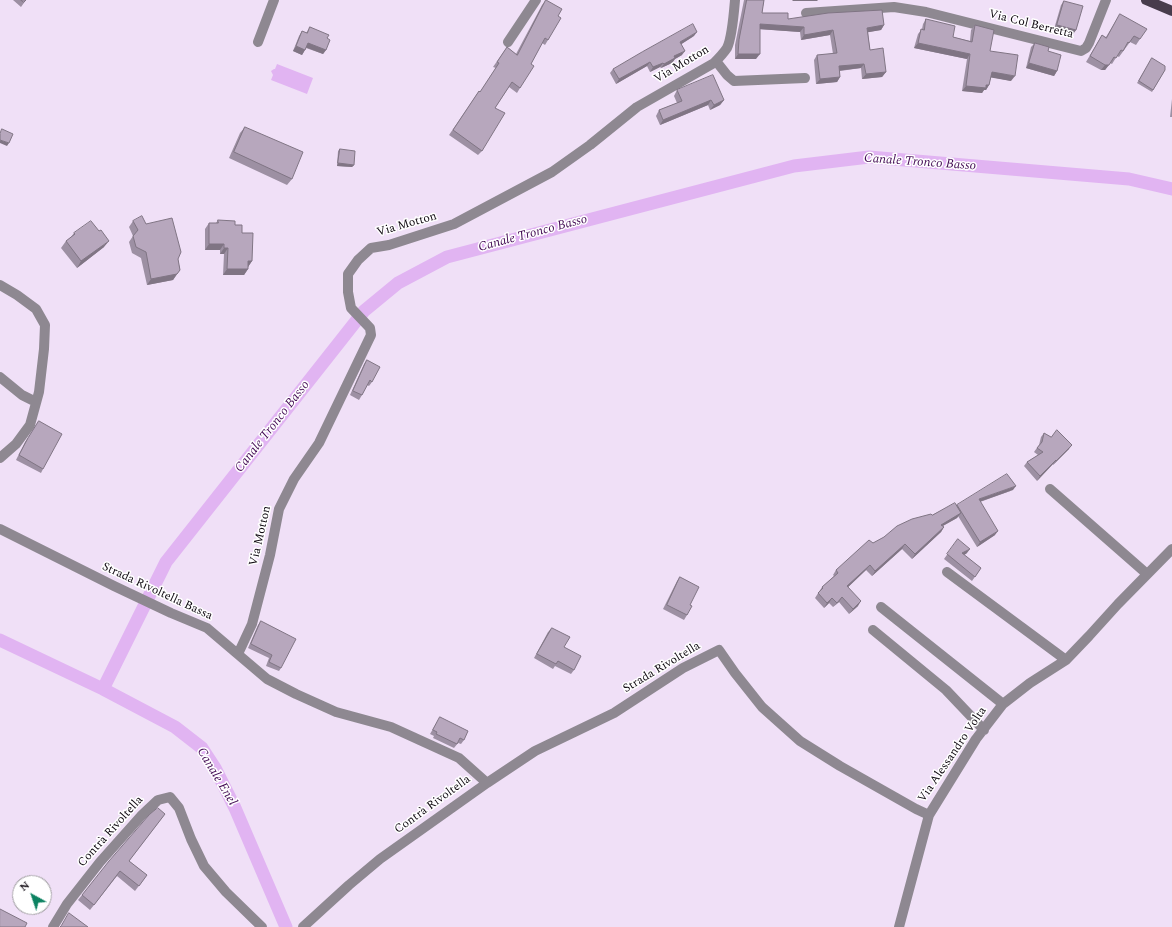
<!DOCTYPE html>
<meta charset="utf-8">
<style>
body{margin:0}
#map{position:relative;width:1172px;height:927px;overflow:hidden;background:#f0e0f7;font-family:Spectral,serif}
canvas{display:block}
.north{position:absolute;left:12px;top:875px;width:40px;height:40px;box-sizing:border-box;background:#fff;border:1px solid #9f9da0;border-radius:50%;rotate:320deg;font-size:11px;font-weight:700;line-height:16px;text-align:center;color:#0f0911}
.north::after{content:'';display:block;margin:auto;width:14px;height:18px;background:#0c8261;clip-path:polygon(50% 0,100% 100%,50% 72%,0 100%)}
</style>
<div id="map">
<canvas width="1172" height="927"></canvas>
<div class="north">N</div>
</div>
<script>
const context = document.querySelector('canvas').getContext('2d');
context.lineJoin = 'round';
function paint(path, color) { context.fillStyle = color; context.fill(path, 'evenodd'); }
function trace(path, color, width, dash) { context.strokeStyle = color; context.lineWidth = width; context.lineCap = dash ? 'butt' : 'round'; context.setLineDash(dash || []); context.stroke(path); }
function label(font, color, halo, rows, align = 'center') {
  context.font = font + ' Spectral,serif'; context.lineWidth = 3; context.setLineDash([]); context.textBaseline = 'middle'; context.strokeStyle = halo; context.fillStyle = color; for (const [text, x, y, turn = 0] of rows) {
    context.save(); context.translate(x, y); context.rotate((+turn || 0) * Math.PI / 180); context.textAlign = isNaN(turn) ? turn : align; if (halo) context.strokeText(text, 0, 0); context.fillText(text, 0, 0); context.restore();
  }
}
const water = new Path2D(`
 M 277,64 L 313,78 L 307,94 L 271,80 L 273,75 L 271,71 L 274,69 L 275,69 Z`);
const canal = new Path2D(`
 M 0,640 L 103,689 L 175,727 L 202,748 L 215,768 L 235,808 L 286,927
 M 103,689 L 166,562 L 364,311 L 398,283 L 447,257 L 794,166 L 869,157 L 1129,179 L 1172,189`);
const minor = new Path2D(`
 M 806,13 L 894,7 L 926,12 L 1081,51 L 1086,48 L 1089,43 L 1106,0
 M 258,42 L 274,0
 M 508,42 L 536,0
 M 716,61 L 727,75 L 734,81 L 805,78
 M 0,285 L 17,295 L 36,309 L 45,325 L 44,349 L 39,392 L 30,425 L 16,444 L 0,458
 M 0,377 L 22,395 L 36,402
 M 1050,489 L 1147,574
 M 0,529 L 114,586 L 171,613 L 207,628 L 267,679 L 296,694 L 336,712 L 391,727 L 459,758 L 487,783
 M 947,572 L 1066,660
 M 881,607 L 1003,704
 M 873,630 L 946,690 L 984,730
 M 238,654 L 252,624 L 270,555 L 279,509 L 294,479 L 319,443 L 371,335 L 370,328 L 351,308 L 348,292 L 348,274 L 358,260 L 371,248 L 389,245 L 454,224 L 552,172 L 590,145 L 637,107 L 714,63 C 719,58 723,54 727,48 C 732,38 734,12 735,0
 M 53,927 L 67,904 L 100,862 L 141,816 L 158,800 L 170,797 L 179,808 L 191,839 L 204,866 L 226,892 L 262,927
 M 303,927 L 349,885 L 380,859 L 487,783 L 535,751 L 614,713 L 683,668 L 719,650 L 735,673 L 762,707 L 800,741 L 840,766 L 916,809 L 929,815
 M 899,927 L 929,815 L 976,739 L 1003,704 L 1030,683 L 1066,660 L 1089,636 L 1118,604 L 1172,549`);
const major = new Path2D(`
 M 1146,0 L 1172,11`);
const wall = new Path2D(`
 M 13,0 L 26,0 L 21,7 Z
 M 546,0 L 558,16 L 548,40 L 545,45 L 542,43 L 531,64 L 520,88 L 517,93 L 509,87 L 495,108 L 482,151 L 478,155 L 449,135 L 479,91 L 480,92 L 496,68 L 493,67 L 507,47 L 516,54 L 542,5 Z
 M 744,0 L 764,0 L 762,13 L 788,19 L 884,25 L 881,30 L 868,32 L 870,50 L 886,72 L 882,77 L 862,79 L 861,68 L 840,71 L 840,77 L 837,82 L 816,84 L 814,60 L 817,55 L 833,54 L 830,35 L 801,40 L 800,32 L 760,29 L 756,59 L 735,59 L 735,45 Z
 M 1064,1 L 1076,30 L 1073,34 L 1054,29 L 1061,5 Z
 M 1120,14 L 1140,39 L 1136,45 L 1130,42 L 1119,57 L 1117,56 L 1112,64 L 1110,63 L 1105,70 L 1101,70 L 1086,62 L 1102,35 L 1106,37 Z
 M 926,19 L 953,37 L 970,41 L 971,30 L 975,25 L 990,51 L 1011,81 L 991,77 L 989,85 L 986,90 L 984,90 L 982,93 L 962,91 L 967,59 L 914,48 L 918,34 L 922,29 L 923,24 Z
 M 310,27 L 327,38 L 326,50 L 323,54 L 306,48 L 302,55 L 293,51 L 299,36 L 302,31 L 306,33 Z
 M 694,36 L 681,44 L 682,55 L 675,59 L 672,63 L 661,68 L 660,67 L 650,72 L 647,66 L 616,84 L 610,73 L 613,69 Z
 M 1035,43 L 1048,51 L 1057,71 L 1054,76 L 1026,68 L 1031,47 Z
 M 1152,58 L 1165,70 L 1152,92 L 1137,83 Z
 M 677,90 L 724,100 L 720,105 L 710,110 L 708,105 L 660,125 L 656,116 L 659,110 L 677,103 L 674,96 Z
 M 1172,99 L 1172,117 L 1170,117 Z
 M 245,127 L 292,179 L 287,185 L 229,158 L 240,133 Z
 M 340,149 L 354,165 L 352,167 L 337,166 L 338,151 Z
 M 218,220 L 235,225 L 242,233 L 252,261 L 248,267 L 248,269 L 244,275 L 223,275 L 224,254 L 220,254 L 220,250 L 205,250 L 205,229 L 209,223 L 216,223 Z
 M 133,221 L 146,224 L 178,259 L 180,270 L 173,280 L 147,285 L 141,258 L 132,253 L 129,242 L 133,236 L 129,227 Z
 M 74,233 L 104,247 L 77,268 L 61,248 L 66,241 L 71,237 Z
 M 367,360 L 372,382 L 369,386 L 367,385 L 362,395 L 359,400 L 350,395 L 364,364 Z
 M 39,421 L 43,469 L 41,473 L 16,460 L 25,442 Z
 M 1044,433 L 1069,449 L 1053,465 L 1053,464 L 1037,481 L 1024,466 L 1027,462 L 1038,455 L 1034,452 L 1039,445 L 1041,437 Z
 M 1013,490 L 980,502 L 995,535 L 977,547 L 958,516 L 957,518 L 943,526 L 944,527 L 941,532 L 912,559 L 902,549 L 872,576 L 866,570 L 848,587 L 858,606 L 849,614 L 839,602 L 833,607 L 829,603 L 824,608 L 815,598 L 822,587 L 834,576 L 833,575 L 836,570 L 873,543 L 932,515 L 957,505 Z
 M 958,539 L 967,553 L 964,555 L 981,568 L 972,581 L 944,559 Z
 M 680,577 L 690,605 L 687,615 L 684,620 L 663,609 L 677,581 Z
 M 261,621 L 281,668 L 279,671 L 266,666 L 269,658 L 248,648 L 258,625 Z
 M 552,628 L 564,647 L 574,670 L 571,674 L 555,666 L 553,669 L 534,658 L 548,632 Z
 M 440,717 L 464,740 L 461,744 L 458,743 L 454,748 L 433,738 L 434,736 L 430,734 Z
 M 165,814 L 129,861 L 147,875 L 135,891 L 117,876 L 90,910 L 78,900 L 82,895 Z`);
const shadedWall = new Path2D(`
 M 793,0 L 818,0 L 817,1 L 792,1 Z
 M 760,24 L 804,27 L 800,32 L 757,29 Z
 M 884,25 L 881,30 L 864,33 L 867,28 Z
 M 1057,25 L 1076,30 L 1073,34 L 1054,29 Z
 M 833,30 L 830,35 L 801,40 L 804,35 Z
 M 697,32 L 694,36 L 677,47 L 680,42 Z
 M 308,43 L 326,50 L 323,54 L 305,47 Z
 M 918,43 L 970,54 L 967,59 L 914,48 Z
 M 296,46 L 305,50 L 302,55 L 293,51 Z
 M 685,51 L 682,55 L 675,59 L 672,63 L 661,68 L 664,64 L 674,56 Z
 M 738,54 L 760,54 L 756,59 L 735,59 Z
 M 650,62 L 647,66 L 616,84 L 619,79 Z
 M 663,63 L 660,67 L 650,72 L 653,67 Z
 M 1029,63 L 1057,71 L 1054,76 L 1026,68 Z
 M 864,64 L 861,68 L 836,71 L 839,66 Z
 M 1105,65 L 1109,65 L 1105,70 L 1101,70 Z
 M 886,72 L 882,77 L 862,79 L 866,74 Z
 M 992,72 L 1015,76 L 1011,81 L 988,77 Z
 M 840,77 L 837,82 L 816,84 L 820,79 Z
 M 986,85 L 989,85 L 986,90 L 984,90 L 982,93 L 962,91 L 966,86 Z
 M 711,100 L 708,105 L 660,125 L 663,120 Z
 M 724,100 L 720,105 L 710,110 L 714,105 Z
 M 0,140 L 9,143 L 7,146 L 0,143 Z
 M 338,163 L 354,165 L 352,167 L 337,166 Z
 M 109,241 L 104,247 L 77,268 L 81,261 Z
 M 209,244 L 224,244 L 220,250 L 205,250 Z
 M 224,248 L 228,248 L 224,254 L 220,254 Z
 M 248,261 L 252,261 L 248,267 Z
 M 227,269 L 248,269 L 244,275 L 223,275 Z
 M 177,274 L 173,280 L 147,285 L 151,279 Z
 M 1072,445 L 1069,449 L 1053,465 L 1056,461 Z
 M 1056,460 L 1053,464 L 1037,481 L 1040,476 Z
 M 1016,486 L 1013,490 L 976,503 L 979,499 Z
 M 961,513 L 957,518 L 937,529 L 941,525 Z
 M 944,527 L 941,532 L 912,559 L 915,554 Z
 M 998,531 L 995,535 L 977,547 L 980,542 Z
 M 905,544 L 902,549 L 872,576 L 875,571 Z
 M 970,549 L 967,553 L 960,558 L 962,553 Z
 M 870,565 L 866,570 L 844,591 L 847,586 Z
 M 842,597 L 839,602 L 833,607 L 837,603 Z
 M 832,598 L 829,603 L 824,608 L 827,603 Z
 M 861,601 L 858,606 L 849,614 L 853,609 Z`);
const building = new Path2D(`
 M 21,0 L 26,0 L 24,2 Z
 M 546,0 L 562,9 L 558,16 L 561,18 L 548,40 L 545,38 L 531,64 L 534,66 L 520,88 L 512,82 L 495,108 L 505,113 L 482,151 L 453,130 L 479,91 L 480,92 L 499,63 L 497,62 L 507,47 L 517,55 Z
 M 747,0 L 764,0 L 762,13 L 788,13 L 788,19 L 828,13 L 882,10 L 884,25 L 867,28 L 870,50 L 883,48 L 886,72 L 866,74 L 864,64 L 839,66 L 840,77 L 820,79 L 817,55 L 837,53 L 833,30 L 804,35 L 804,27 L 760,24 L 760,54 L 738,54 L 739,40 Z
 M 1064,1 L 1083,6 L 1076,30 L 1057,25 Z
 M 1120,14 L 1147,29 L 1140,39 L 1134,36 L 1129,43 L 1128,42 L 1123,51 L 1121,50 L 1116,58 L 1114,57 L 1109,65 L 1105,65 L 1090,56 L 1102,35 L 1106,38 Z
 M 926,19 L 955,26 L 953,37 L 972,42 L 975,25 L 994,30 L 990,51 L 1018,55 L 1015,76 L 992,72 L 989,85 L 986,85 L 986,88 L 966,86 L 970,54 L 918,43 L 921,29 L 924,30 Z
 M 693,24 L 697,32 L 680,42 L 685,51 L 674,56 L 675,58 L 664,64 L 663,63 L 653,67 L 650,62 L 619,79 L 613,69 L 642,52 Z
 M 310,27 L 329,35 L 327,38 L 330,40 L 326,50 L 308,43 L 305,50 L 296,46 L 302,31 L 307,33 Z
 M 1035,43 L 1049,47 L 1048,51 L 1061,55 L 1057,71 L 1029,63 Z
 M 1152,58 L 1165,66 L 1165,70 L 1153,90 L 1139,81 Z
 M 713,75 L 724,100 L 714,105 L 711,100 L 663,120 L 659,110 L 682,101 L 677,90 Z
 M 245,127 L 303,152 L 292,179 L 234,152 Z
 M 2,129 L 13,134 L 9,143 L 0,140 L 0,134 Z
 M 340,149 L 355,151 L 354,165 L 338,163 Z
 M 142,216 L 146,224 L 172,218 L 181,252 L 178,259 L 180,270 L 177,274 L 151,279 L 146,252 L 136,247 L 133,236 L 138,230 L 133,221 Z
 M 218,220 L 235,221 L 235,225 L 242,225 L 242,233 L 253,233 L 252,261 L 248,261 L 248,269 L 227,269 L 228,248 L 224,248 L 224,244 L 209,244 L 209,223 L 218,223 Z
 M 91,221 L 99,231 L 101,230 L 109,241 L 81,261 L 66,241 L 75,234 L 74,233 Z
 M 367,360 L 380,367 L 372,382 L 370,380 L 362,395 L 353,391 Z
 M 39,421 L 62,434 L 43,469 L 19,455 L 28,438 Z
 M 1057,430 L 1072,445 L 1056,461 L 1056,460 L 1040,476 L 1027,462 L 1043,452 L 1037,448 L 1042,442 L 1044,433 L 1051,437 Z
 M 1007,474 L 1016,486 L 979,499 L 998,531 L 980,542 L 957,505 Z
 M 955,503 L 961,513 L 941,525 L 944,527 L 915,554 L 905,544 L 875,571 L 870,565 L 847,586 L 861,601 L 853,609 L 842,597 L 837,603 L 832,598 L 827,603 L 818,593 L 823,588 L 822,587 L 838,573 L 836,570 L 869,540 L 873,543 L 884,537 L 897,526 L 912,519 L 931,514 L 932,515 Z
 M 958,539 L 970,549 L 962,553 L 981,568 L 975,577 L 947,554 Z
 M 680,577 L 699,587 L 690,605 L 692,606 L 687,615 L 667,605 Z
 M 261,621 L 296,639 L 281,668 L 269,662 L 272,655 L 251,644 Z
 M 552,628 L 570,637 L 564,647 L 581,656 L 574,670 L 558,661 L 556,664 L 537,654 Z
 M 440,717 L 468,731 L 464,740 L 460,738 L 457,744 L 436,734 L 437,732 L 433,730 Z
 M 158,808 L 165,814 L 129,861 L 147,875 L 139,886 L 120,871 L 94,905 L 82,895 L 109,861 L 149,815 Z
 M 0,909 L 27,923 L 25,927 L 0,927 Z
 M 69,913 L 88,927 L 60,927 L 61,926 Z`);
const streetNames = [
 ["Via Col Berretta",1031,25,14],
 ["Via Motton",682,65,-31],
 ["Via Motton",407,225,-16],
 ["Via Motton",261,536,-77],
 ["Strada Rivoltella Bassa",157,592,25],
 ["Strada Rivoltella",662,668,-31],
 ["Via Alessandro Volta",953,755,-56],
 ["Contrà Rivoltella",433,805,-36],
 ["Contrà Rivoltella",111,832,-48]
];
const waterNames = [
 ["Canale Tronco Basso",920,163,4],
 ["Canale Tronco Basso",533,234,-15],
 ["Canale Tronco Basso",273,427,-52],
 ["Canale Enel",216,777,59]
];
paint(water, '#e1b4f2');
trace(canal, '#e1b4f2', 13);
trace(minor, '#8e8891', 10);
trace(major, '#483c4c', 10);
paint(wall, '#9d90a3');
paint(shadedWall, '#807584');
paint(building, '#b7a7bd');
trace(building, '#807584', 1);
label('12px', '#0f0911', '#fff', streetNames);
label('italic 13px', '#430b54', '#fff', waterNames);
</script>
